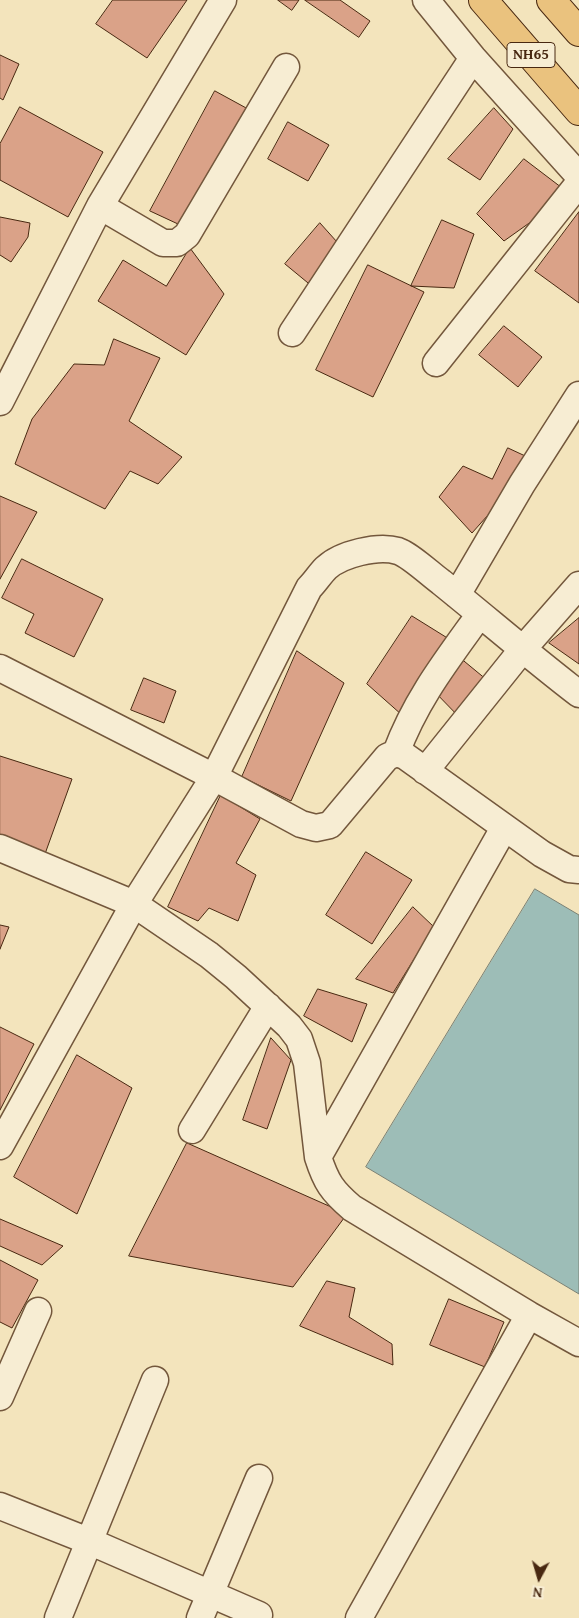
<!DOCTYPE html>
<style>
body{margin:0}
#map{position:relative;width:579px;height:1618px;overflow:hidden;background:#f3e4bc;font-family:"Gentium Book Plus",serif}
canvas{display:block}
.north{position:absolute;left:514px;top:1553px;width:50px;height:50px;-webkit-text-stroke:4px #f7edd3;paint-order:stroke;rotate:186deg;font-size:14px;font-weight:700;line-height:20px;text-align:center;color:#482811}
.north::after{content:'';display:block;margin:auto;width:18px;height:22px;background:#482811;clip-path:polygon(50% 0,100% 100%,50% 72%,0 100%)}
</style>
<div id="map">
<canvas width="579" height="1618"></canvas>
<div class="north">N</div>
</div>
<script>
const context = document.querySelector('canvas').getContext('2d');
context.lineJoin = 'round';
function paint(path, color) { context.fillStyle = color; context.fill(path, 'evenodd'); }
function trace(path, color, width, dash) { context.strokeStyle = color; context.lineWidth = width; context.lineCap = dash ? 'butt' : 'round'; context.setLineDash(dash || []); context.stroke(path); }
function label(font, color, halo, rows, align = 'center') {
  context.font = font + ' "Gentium Book Plus",serif'; context.lineWidth = 4.5; context.setLineDash([]); context.textBaseline = 'middle'; context.strokeStyle = halo; context.fillStyle = color; for (const [text, x, y, turn = 0] of rows) {
    context.save(); context.translate(x, y); context.rotate((+turn || 0) * Math.PI / 180); context.textAlign = isNaN(turn) ? turn : align; if (halo) context.strokeText(text, 0, 0); context.fillText(text, 0, 0); context.restore();
  }
}
const water = new Path2D(`
 M 535,889 L 579,915 L 579,1294 L 366,1167 Z`);
const building = new Path2D(`
 M 113,0 L 187,0 L 147,58 L 96,24 Z
 M 278,0 L 299,0 L 292,10 Z
 M 305,0 L 340,0 L 370,21 L 359,37 Z
 M 0,55 L 19,64 L 3,100 L 0,98 Z
 M 215,91 L 248,109 L 178,224 L 150,211 Z
 M 20,107 L 103,152 L 68,217 L 0,180 L 0,144 Z
 M 494,108 L 513,129 L 480,180 L 448,159 Z
 M 288,122 L 329,145 L 308,181 L 268,159 Z
 M 524,159 L 570,194 L 504,241 L 477,214 Z
 M 579,212 L 579,303 L 535,271 Z
 M 0,217 L 30,223 L 28,237 L 11,262 L 0,255 Z
 M 442,220 L 474,234 L 454,288 L 411,286 Z
 M 320,223 L 346,252 L 319,292 L 285,264 Z
 M 190,248 L 224,294 L 186,355 L 98,301 L 123,260 L 166,286 Z
 M 368,265 L 424,292 L 373,397 L 316,370 Z
 M 504,326 L 542,357 L 518,387 L 479,355 Z
 M 114,339 L 160,358 L 129,421 L 182,457 L 158,484 L 130,471 L 105,509 L 15,464 L 32,419 L 74,364 L 104,365 Z
 M 508,448 L 536,461 L 472,533 L 439,497 L 463,466 L 492,479 Z
 M 0,496 L 37,512 L 0,579 Z
 M 22,559 L 103,599 L 74,657 L 25,633 L 34,614 L 2,598 Z
 M 412,616 L 449,639 L 402,715 L 367,684 Z
 M 579,618 L 579,664 L 549,643 Z
 M 297,651 L 344,683 L 291,801 L 242,777 Z
 M 453,652 L 493,685 L 464,722 L 429,686 Z
 M 144,678 L 176,691 L 164,723 L 131,710 Z
 M 0,756 L 72,779 L 41,865 L 0,848 Z
 M 221,795 L 260,819 L 236,863 L 256,875 L 238,921 L 209,908 L 198,921 L 168,907 Z
 M 366,852 L 412,880 L 372,944 L 326,915 Z
 M 413,907 L 434,927 L 393,993 L 356,979 Z
 M 0,925 L 9,927 L 0,949 Z
 M 318,989 L 367,1004 L 352,1042 L 304,1016 Z
 M 0,1027 L 34,1044 L 0,1110 Z
 M 271,1038 L 291,1060 L 267,1129 L 243,1120 Z
 M 77,1055 L 132,1088 L 77,1214 L 14,1177 Z
 M 187,1143 L 347,1214 L 293,1287 L 129,1256 Z
 M 0,1219 L 63,1246 L 42,1265 L 0,1246 Z
 M 0,1260 L 38,1280 L 12,1328 L 0,1322 Z
 M 327,1281 L 355,1288 L 349,1317 L 392,1344 L 393,1365 L 300,1326 Z
 M 449,1299 L 504,1322 L 485,1367 L 430,1345 Z`);
const minor = new Path2D(`
 M 426,0 L 473,58 L 579,176
 M 100,206 L 163,243 L 177,243 L 187,235 L 286,67
 M 292,333 L 473,58
 M 436,363 L 579,183
 M 0,402 L 100,206 L 223,0
 M 457,595 L 522,484 L 579,395
 M 0,668 L 214,777 L 301,824 L 316,828 L 330,825 L 387,757 L 396,753 L 405,756 L 542,854 L 569,869 L 579,870
 M 396,753 C 416,699 447,660 480,614
 M 425,771 L 522,650 L 579,585
 M 0,848 L 134,904 L 209,955 L 236,977 L 289,1026 L 299,1039 L 307,1063 L 318,1157 C 326,1182 332,1191 352,1208 L 529,1315 L 579,1343
 M 192,1130 L 268,1006
 M 0,1146 L 134,904 L 214,777 L 309,588 C 315,582 320,574 326,568 C 341,554 378,545 398,551 C 410,555 430,574 441,582 C 487,619 532,658 579,694
 M 318,1157 L 504,828
 M 0,1397 L 38,1311
 M 0,1506 L 91,1542 L 259,1615
 M 58,1618 L 155,1380
 M 200,1618 L 259,1478
 M 359,1618 L 529,1315`);
const highway = new Path2D(`
 M 483,0 L 579,111
 M 551,0 L 579,32`);
const shields = [
 [531,55,48]
];
const shieldNames = [
 ["NH65",531,55]
];
paint(water, '#9dbdb7');
trace(water, '#7b8175', 1);
paint(building, '#daa288');
trace(building, '#482811', 1);
trace(minor, '#73573c', 29);
trace(highway, '#482811', 30);
trace(minor, '#f7edd3', 26);
trace(highway, '#eac27e', 28);
for (const [x, y, w] of shields) { const box = new Path2D(); box.roundRect(x - w / 2, y - 12.5, w, 25, 4); context.fillStyle = '#f7edd3'; context.fill(box); trace(box, '#482811', 1); }
label('bold 15px', '#482811', null, shieldNames);
</script>
